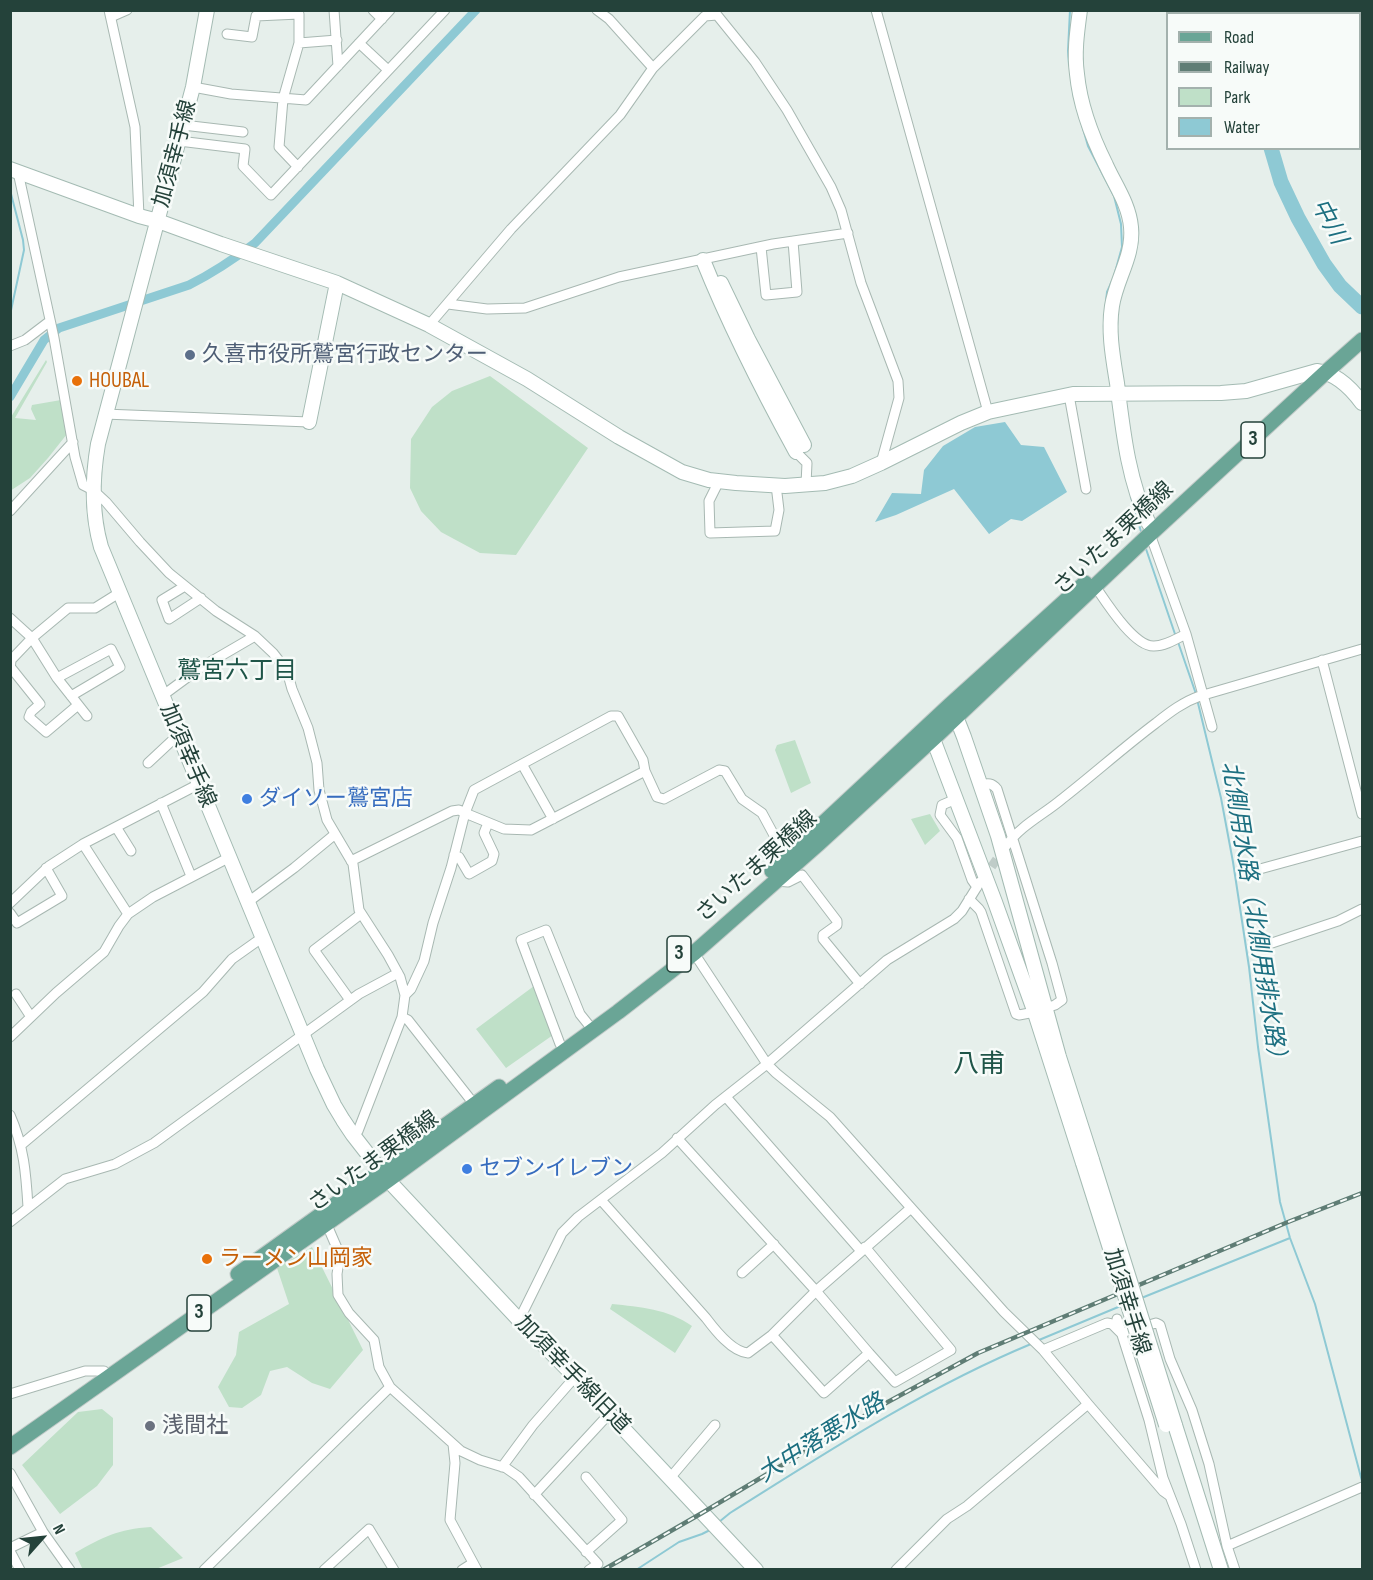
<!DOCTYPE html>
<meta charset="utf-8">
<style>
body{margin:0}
#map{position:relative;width:1373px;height:1580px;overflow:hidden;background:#e6efeb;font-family:"Sofia Sans Condensed",sans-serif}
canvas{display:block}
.frame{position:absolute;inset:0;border:12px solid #24423a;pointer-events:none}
.legend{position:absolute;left:1166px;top:12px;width:195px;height:138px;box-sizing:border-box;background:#f7fbf9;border:2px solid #a3b1ad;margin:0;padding:8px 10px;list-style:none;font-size:18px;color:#24423a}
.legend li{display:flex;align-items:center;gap:12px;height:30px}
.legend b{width:30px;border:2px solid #a3b1ad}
.north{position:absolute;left:12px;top:1508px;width:60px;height:60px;-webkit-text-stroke:4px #f7fbf9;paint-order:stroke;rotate:63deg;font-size:16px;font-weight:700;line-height:24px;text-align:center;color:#24423a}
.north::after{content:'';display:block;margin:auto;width:21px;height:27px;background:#24423a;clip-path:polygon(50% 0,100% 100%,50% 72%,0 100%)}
</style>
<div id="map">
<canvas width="1373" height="1580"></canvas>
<div class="frame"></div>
<ul class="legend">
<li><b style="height:8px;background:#6aa596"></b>Road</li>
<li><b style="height:8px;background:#5f7d75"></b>Railway</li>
<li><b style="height:16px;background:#bfe0c8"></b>Park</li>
<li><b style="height:16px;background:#8ec9d4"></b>Water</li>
</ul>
<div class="north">N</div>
</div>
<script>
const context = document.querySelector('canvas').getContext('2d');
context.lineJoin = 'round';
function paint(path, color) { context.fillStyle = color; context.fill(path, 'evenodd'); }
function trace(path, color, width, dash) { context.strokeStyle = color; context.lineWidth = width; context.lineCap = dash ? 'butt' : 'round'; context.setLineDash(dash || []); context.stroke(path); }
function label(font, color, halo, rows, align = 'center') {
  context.font = font + ' "Sofia Sans Condensed","Noto Sans JP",sans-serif'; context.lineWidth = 5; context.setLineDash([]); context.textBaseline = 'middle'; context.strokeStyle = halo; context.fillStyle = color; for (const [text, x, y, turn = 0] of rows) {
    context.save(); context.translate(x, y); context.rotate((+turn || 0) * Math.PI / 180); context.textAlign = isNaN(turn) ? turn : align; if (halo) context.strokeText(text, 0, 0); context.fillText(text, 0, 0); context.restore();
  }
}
const green = new Path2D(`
 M 46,360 L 47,362 L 15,418 L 36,420 L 31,409 L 32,405 L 61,400 L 67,434 L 48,458 L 30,478 L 10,491 L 11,417 Z
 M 490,376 L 588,448 L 516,555 L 480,553 L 441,532 L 421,511 L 410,488 L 411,439 L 432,407 L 452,391 Z
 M 795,740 L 811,783 L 791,793 L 775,750 L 777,745 Z
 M 930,814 L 940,831 L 925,845 L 911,819 Z
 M 534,986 L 553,1035 L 506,1068 L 476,1029 Z
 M 312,1247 L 363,1350 L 330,1389 L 312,1383 L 287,1367 L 270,1371 L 261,1395 L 242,1408 L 229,1407 L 218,1387 L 236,1355 L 239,1332 L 289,1304 L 277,1268 Z
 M 612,1304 C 640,1307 668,1309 692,1326 L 675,1353 L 610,1309 Z
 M 102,1409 L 113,1418 L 113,1465 L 97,1486 L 60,1514 L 22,1465 L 78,1412 Z
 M 151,1527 L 183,1558 L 156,1569 L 83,1570 L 75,1553 C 103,1537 118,1529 151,1527 Z`);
const water = new Path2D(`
 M 1005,422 L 1021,445 L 1044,447 L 1067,492 L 1022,521 L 1011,519 L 989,534 L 954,489 L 896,515 L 875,522 L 892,493 L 921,494 L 924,470 L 943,446 L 975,427 Z`);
const stream = new Path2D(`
 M 1069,65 L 1068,51 L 1070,10
 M 1072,85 L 1074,97
 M 1078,111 L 1088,146 L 1114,196 L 1121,224 L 1122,247 L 1114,276
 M 10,190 L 23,240 L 24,250 L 10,315
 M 1106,301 L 1107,292 L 1112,281
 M 1131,497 L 1142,535
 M 1145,546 L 1176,637
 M 1178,642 L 1196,694
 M 1197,699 L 1221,798 L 1233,862 L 1249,967 L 1258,1047 L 1280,1202 L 1290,1238 L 1315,1304 L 1362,1481
 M 1139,1299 L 1290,1238
 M 1039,1340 L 1123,1305
 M 719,1522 L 730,1513 C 827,1452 925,1388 1031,1344
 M 636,1570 L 679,1542 L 702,1534 L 710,1530`);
const canal = new Path2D(`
 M 10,397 L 44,340 L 59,328 L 189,285 C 213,273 234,259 255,243 L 476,10`);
const river = new Path2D(`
 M 1241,10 L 1242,14
 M 1271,148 L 1281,182 L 1298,218 L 1324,264 L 1340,286 L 1362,307`);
const streetTunnel = new Path2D(`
 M 984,878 L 1003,850`);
const street = new Path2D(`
 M 109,10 L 135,127 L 139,216
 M 334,10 L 338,66
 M 373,10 L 382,19
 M 597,10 L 609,19 L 653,68
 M 876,10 L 988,412
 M 717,15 L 755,62 L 787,110 L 831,187 L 841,210 L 861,283 L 898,381 L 899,398 L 881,463
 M 111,17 L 127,10
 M 227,34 L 252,37 L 256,16 L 299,14 L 299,43
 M 359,43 L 388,70
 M 193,87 L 231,94 L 306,100 L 390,10
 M 183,125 L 243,132
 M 179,141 L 245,149 L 243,166 L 271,195 L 445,10
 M 298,167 L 279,147 L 283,99 L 299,43 L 337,40
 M 18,172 L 54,338 L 75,457 L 83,485 L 93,490 L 106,502 L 140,542 L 169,573 L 216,611 L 255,636 L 273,653 L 287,671 L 292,689 L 308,728 L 317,763 L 319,790 L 327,820 L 353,864 L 359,910 L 388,955 L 400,977 L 405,995 L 402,1017 L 358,1131 L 353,1135
 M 761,247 L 766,295 L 797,292 L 793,241
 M 448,304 L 487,309 L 525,308 L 619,277 L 773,244 L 848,233
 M 429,325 L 511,229 L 620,115 L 653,68 L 705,16 L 717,15
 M 10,346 L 25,340 L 50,321
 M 1069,395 L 1086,489
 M 104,414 L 309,422
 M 796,452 L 807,463 L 806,484
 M 719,481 L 709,501 L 710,533 L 775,531 L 779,510 L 776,485
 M 10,511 L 73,442
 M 1150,534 L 1186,634 L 1212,727
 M 185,586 L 162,600 L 169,619 L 201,598
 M 1095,586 C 1106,602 1134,647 1154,646 C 1165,646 1176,639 1186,634
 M 10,618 L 32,638 L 57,678 L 87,716
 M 1322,660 L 1362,814
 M 12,669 L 40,704 L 31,712 L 29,717 L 46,732 L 78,705
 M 10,671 L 11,660 L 32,638 L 68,608 L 95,608 L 119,593
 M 57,678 L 111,649 L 120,667 L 71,696
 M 162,696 L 200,668 L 255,636
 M 148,763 L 178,735
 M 522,764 L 553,819
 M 645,771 L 643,760 L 618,716 L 611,716 L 474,790 L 465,813 L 504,829 L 531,830 L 645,771 L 657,797 L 664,799 L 719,770 L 725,771 L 742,799 L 762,813 L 782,850 L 788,856
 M 981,785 C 988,783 992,783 997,789 L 1052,963 L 1062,1000 L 1055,1005 L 1046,1008
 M 956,799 L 942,805 L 940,815 L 957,838 L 972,880 L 977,887
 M 161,803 L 191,876
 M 116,827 L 131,851
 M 83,844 L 128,914
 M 1006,846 C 1021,825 1043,815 1062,799 C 1094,774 1124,747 1156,723 C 1170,712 1183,702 1200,696 L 1362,649
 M 454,855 L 459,857 L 469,874 L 492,861 L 494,854 L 484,833 L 488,823
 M 351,861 L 452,811 L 459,810 L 465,813 L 451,868 L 433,923 L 424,961 L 411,989 L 405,995
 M 1249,872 L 1362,841
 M 776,881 L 788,882 L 802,875 L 837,921 L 837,925 L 823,935 L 823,939 L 860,984
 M 969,899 L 979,909 L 981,912 L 1016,1014 L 1019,1015 L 1035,1012
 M 248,902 L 294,868 L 334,835
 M 10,903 L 49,866 L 83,844 L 199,784
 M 10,913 L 17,923 L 62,896 L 46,868
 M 1260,947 L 1338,921 L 1362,909
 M 694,953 L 767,1064 L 776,1073 L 830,1117 L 1004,1312 L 1043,1350 L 1088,1404 L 1163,1491 L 1170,1496
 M 16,994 L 31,1017
 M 350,1000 L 314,950 L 361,914
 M 402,1017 L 408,1020 L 474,1104
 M 10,1037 L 56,993 L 104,952 L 119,926 L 128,914 L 153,897 L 230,857
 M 560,1044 L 521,940 L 546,930 L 580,1014 L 588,1024
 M 726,1097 L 861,1251
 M 10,1115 C 24,1147 26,1173 28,1207
 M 677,1138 L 816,1291 L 911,1208
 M 21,1145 L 203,992 L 232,959 L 263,937
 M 601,1200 L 706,1318 C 715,1330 732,1352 748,1353 L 772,1335
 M 10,1222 L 65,1179 L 115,1164 L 154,1143 L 359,994 L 398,973
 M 327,1225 L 340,1255 L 337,1274 L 338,1295 L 349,1313 L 374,1340 L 379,1367 L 390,1387 L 461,1451 L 480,1460 L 506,1468 L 519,1477 L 598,1564 L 589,1570
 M 865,1247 L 951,1350 L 895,1382 L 869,1353
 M 742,1273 L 774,1244
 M 816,1291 L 869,1353 L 824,1393 L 772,1335 Z
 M 1117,1319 L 1149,1420 L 1163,1478 L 1181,1524 L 1196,1570
 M 519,1320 L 562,1233 L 578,1217 L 662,1153 L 715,1105 L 767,1064 L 887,960 L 954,919 L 962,911 L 980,882
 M 1043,1350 L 1107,1323 L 1112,1324 L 1121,1333 L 1156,1323 L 1160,1325 L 1170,1359 L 1192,1410 L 1209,1464 L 1227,1546 L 1235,1570
 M 10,1394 L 85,1371 L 104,1371
 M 453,1444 L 455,1463 L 450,1520 L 477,1570
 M 502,1467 L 533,1425 L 575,1377
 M 10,1473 L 43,1532 L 70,1570
 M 586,1477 L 622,1520 L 586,1552
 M 670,1478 L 715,1425
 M 534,1495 L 609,1414
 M 1227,1546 L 1362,1487
 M 10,1548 L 43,1532
 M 10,1551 L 20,1570
 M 204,1570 L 390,1387
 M 324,1570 L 369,1529 L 394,1570
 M 462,1570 L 473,1563
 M 896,1570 L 947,1519 L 967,1506 L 1088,1404`);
const secondary = new Path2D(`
 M 207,10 L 193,87 L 98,444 C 92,479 91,512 101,547 L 317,1069 L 334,1105 L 343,1120 L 353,1135 L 388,1180 L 519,1320 L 575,1377 L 756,1570
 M 1080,10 C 1077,32 1074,53 1077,74 C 1080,105 1092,137 1106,165 C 1115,185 1129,204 1131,227 C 1134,256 1116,279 1112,306 C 1108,332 1113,358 1117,383 C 1123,431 1128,480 1149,524
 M 10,169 L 139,216 L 158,221 L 221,244 L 337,283 L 429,325 L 527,379 L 619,437 L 682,472 L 709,480 L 736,483 L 785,486 L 825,483 L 852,476 L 881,463 L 961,423 L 988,412 L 1073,394 L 1221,393 L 1246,391 L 1317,371 C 1336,373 1351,388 1362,403
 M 703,260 C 730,327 761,388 796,452
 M 721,283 L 748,339 L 804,445
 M 309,422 L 337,283
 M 953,709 L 964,737 L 998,836 L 1059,1057 L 1092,1160
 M 930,731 L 995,902 L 1035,1013 L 1083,1163
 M 1175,1425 L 1221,1570`);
const primary = new Path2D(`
 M 772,871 L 950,705 L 1085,583
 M 238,1274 L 499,1087
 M 10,1447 L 388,1180 L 618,1012 L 694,953 L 818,844 L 934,738 L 1148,536 L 1326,372 L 1362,340`);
const rail = new Path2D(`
 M 603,1570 L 702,1513 L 886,1403 L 978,1353 L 1288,1222 L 1362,1193`);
const secondaryBridge = new Path2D(`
 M 1092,1160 L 1175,1425
 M 1083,1163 L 1166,1425`);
const markers = [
 [190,355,6,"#5c6f8a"],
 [77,381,6,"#e8710a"],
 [247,799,6,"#3f7fe0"],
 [467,1169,6,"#3f7fe0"],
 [207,1259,6,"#e8710a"],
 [150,1426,6,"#6b7280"]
];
const shields = [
 [1253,440,24],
 [679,954,24],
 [199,1313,24]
];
const shieldNames = [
 ["3",1253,440],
 ["3",679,954],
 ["3",199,1313]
];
const streetNames = [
 ["加須幸手線",176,154,-75],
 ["さいたま栗橋線",1114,539,-43],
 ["加須幸手線",187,756,67],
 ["さいたま栗橋線",757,867,-42],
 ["さいたま栗橋線",374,1162,-36],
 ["加須幸手線",1126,1302,73],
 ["加須幸手線旧道",572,1375,46]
];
const serviceNames = [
 ["久喜市役所鷲宮行政センター",202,355]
];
const foodNames = [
 ["HOUBAL",89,381],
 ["ラーメン山岡家",219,1259]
];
const shopNames = [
 ["ダイソー鷲宮店",259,799],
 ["セブンイレブン",479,1169]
];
const worshipNames = [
 ["浅間社",162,1426]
];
const waterNames = [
 ["中川",1328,222,62],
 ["北側用水路（北側用排水路）",1253,916,81],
 ["大中落悪水路",822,1439,-32]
];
const neighbourhoodNames = [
 ["鷲宮六丁目",237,672]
];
const quarterNames = [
 ["八甫",979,1065]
];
paint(green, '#bfe0c8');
paint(water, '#8ec9d4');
trace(stream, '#8ec9d4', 2);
trace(canal, '#8ec9d4', 9);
trace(river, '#8ec9d4', 15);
trace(streetTunnel, '#bfccc8', 9, [9, 4.5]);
trace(street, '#a8b8b2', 11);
trace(secondary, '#a4bbb3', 16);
trace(primary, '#c2cac8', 17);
trace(street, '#fff', 9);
trace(secondary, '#fff', 14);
trace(primary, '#6aa596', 15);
trace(rail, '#5f7d75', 4.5);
trace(rail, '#f7fbf9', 2, [7]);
trace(secondaryBridge, '#a4bbb3', 16, []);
trace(secondaryBridge, '#fff', 14);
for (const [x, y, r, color] of markers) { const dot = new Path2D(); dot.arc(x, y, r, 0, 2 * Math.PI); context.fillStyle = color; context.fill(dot); trace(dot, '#f7fbf9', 2); }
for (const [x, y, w] of shields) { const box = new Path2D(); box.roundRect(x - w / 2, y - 18, w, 36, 4.5); context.fillStyle = '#f7fbf9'; context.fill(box); trace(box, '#24423a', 1.5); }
label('bold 21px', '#24423a', null, shieldNames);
label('22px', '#24423a', '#f7fbf9', streetNames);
label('22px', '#4e5e75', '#f7fbf9', serviceNames, 'left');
label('22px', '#c56008', '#f7fbf9', foodNames, 'left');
label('22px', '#366cbe', '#f7fbf9', shopNames, 'left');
label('22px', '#5b616d', '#f7fbf9', worshipNames, 'left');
label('italic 24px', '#1c6f80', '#f7fbf9', waterNames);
label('24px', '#1f5548', '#f7fbf9', neighbourhoodNames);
label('26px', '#1f5548', '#f7fbf9', quarterNames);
</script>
